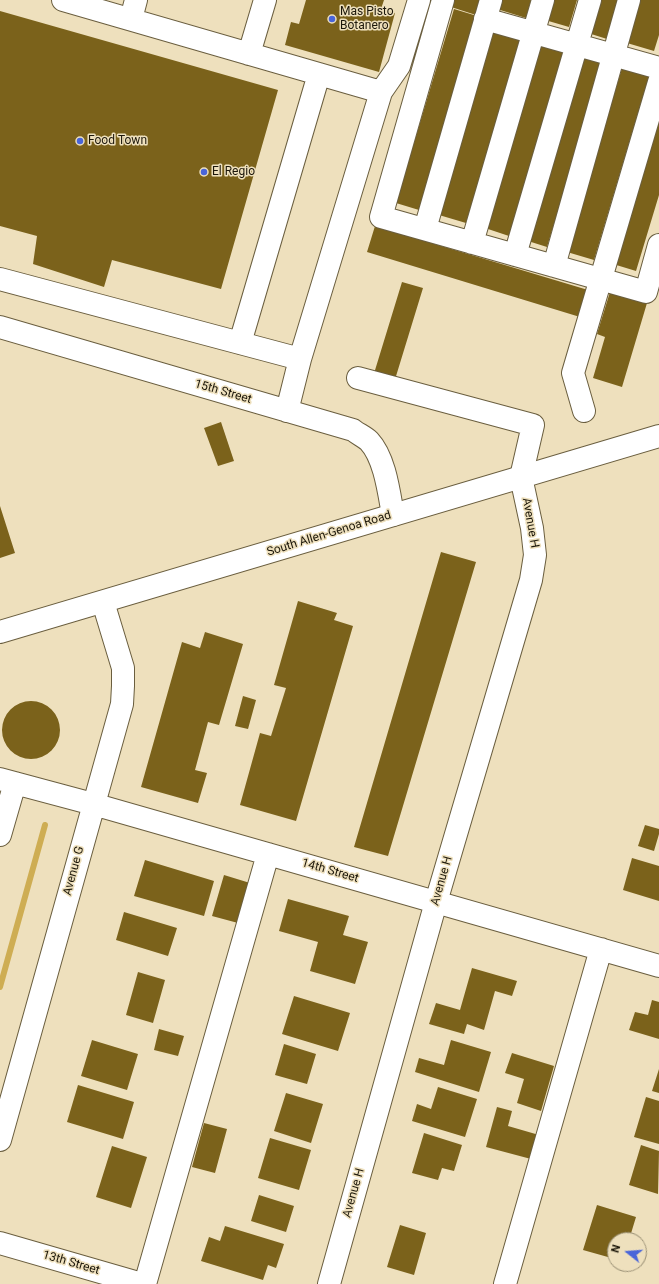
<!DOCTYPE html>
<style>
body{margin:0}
#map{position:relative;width:659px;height:1284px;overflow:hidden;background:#eee0bd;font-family:Roboto,sans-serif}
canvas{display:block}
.north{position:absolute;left:607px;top:1232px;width:40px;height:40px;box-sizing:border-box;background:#eee0bd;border:1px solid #9a9075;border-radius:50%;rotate:287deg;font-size:11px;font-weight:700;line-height:16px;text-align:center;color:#1c170a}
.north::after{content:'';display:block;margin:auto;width:14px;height:18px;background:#4965d9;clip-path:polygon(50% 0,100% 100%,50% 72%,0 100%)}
</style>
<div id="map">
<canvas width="659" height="1284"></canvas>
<div class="north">N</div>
</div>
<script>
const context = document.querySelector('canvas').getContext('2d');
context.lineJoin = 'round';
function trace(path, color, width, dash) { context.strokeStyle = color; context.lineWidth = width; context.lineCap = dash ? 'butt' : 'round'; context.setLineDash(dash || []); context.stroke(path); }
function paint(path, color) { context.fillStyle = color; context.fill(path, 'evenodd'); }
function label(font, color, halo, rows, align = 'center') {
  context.font = font + ' Roboto,sans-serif'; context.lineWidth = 3; context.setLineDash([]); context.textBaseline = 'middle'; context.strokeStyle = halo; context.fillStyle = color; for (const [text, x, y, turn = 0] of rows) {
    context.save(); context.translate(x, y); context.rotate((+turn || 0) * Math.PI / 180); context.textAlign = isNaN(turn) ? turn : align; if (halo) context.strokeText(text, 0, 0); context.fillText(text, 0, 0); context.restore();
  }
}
const stream = new Path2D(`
 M 0,987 L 45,825`);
const building = new Path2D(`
 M 306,0 L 384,0 L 381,9 L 395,13 L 379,72 L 285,45 L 291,22 L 299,24 Z
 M 454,0 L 480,0 L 476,15 L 451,7 Z
 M 500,0 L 531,0 L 526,18 L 497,9 Z
 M 551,0 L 577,0 L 569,27 L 545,20 Z
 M 598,0 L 619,0 L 607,39 L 588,33 Z
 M 639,0 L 659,0 L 659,35 L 654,51 L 627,43 Z
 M 454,9 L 477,16 L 419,210 L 396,203 Z
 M 0,11 L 278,90 L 221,289 L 112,260 L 104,287 L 33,264 L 37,236 L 0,226 Z
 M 494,31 L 521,39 L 466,223 L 439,215 Z
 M 542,44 L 565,52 L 509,236 L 485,228 Z
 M 584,57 L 603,62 L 547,247 L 528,241 Z
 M 622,68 L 649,76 L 594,260 L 567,252 Z
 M 659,113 L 659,195 L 636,271 L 613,264 Z
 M 375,226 L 588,290 L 580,317 L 367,252 Z
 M 402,282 L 423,288 L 393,386 L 372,380 Z
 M 610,292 L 647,303 L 622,387 L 593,378 L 605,337 L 597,334 Z
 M 221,422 L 234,461 L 218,466 L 204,428 Z
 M 0,506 L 15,553 L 0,558 Z
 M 441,552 L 476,562 L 388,856 L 354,847 Z
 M 298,601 L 337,613 L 334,620 L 353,626 L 296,821 L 240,805 L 260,733 L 271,736 L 286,688 L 274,685 Z
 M 205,632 L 243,644 L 219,725 L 208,722 L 195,770 L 207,773 L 198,803 L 141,787 L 182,642 L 200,648 Z
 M 243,696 L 256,700 L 248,729 L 235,726 Z
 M2 730a29 29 0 1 1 58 0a29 29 0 1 1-58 0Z
 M 645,825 L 659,829 L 659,834 L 654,851 L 638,846 Z
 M 632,858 L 659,866 L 659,901 L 623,890 Z
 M 145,860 L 214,881 L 204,916 L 134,896 Z
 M 224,875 L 250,883 L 238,923 L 212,916 Z
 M 288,899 L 349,916 L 343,935 L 368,942 L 355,984 L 310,971 L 318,942 L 279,931 Z
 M 124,912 L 177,928 L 168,956 L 116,940 Z
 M 472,968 L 517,981 L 512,996 L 495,991 L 484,1030 L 467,1024 L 464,1034 L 429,1024 L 436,1003 L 460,1010 Z
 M 138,972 L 165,980 L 153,1023 L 126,1015 Z
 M 294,996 L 350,1013 L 338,1051 L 282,1034 Z
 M 652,1000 L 659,1002 L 659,1039 L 629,1030 L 635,1012 L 648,1015 Z
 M 159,1029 L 184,1036 L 178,1056 L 154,1050 Z
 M 92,1040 L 138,1054 L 127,1090 L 81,1076 Z
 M 451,1040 L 491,1052 L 479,1092 L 415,1072 L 419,1058 L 444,1065 Z
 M 284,1044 L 316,1054 L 307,1084 L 275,1075 Z
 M 512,1053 L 554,1066 L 541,1111 L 517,1103 L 524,1079 L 505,1073 Z
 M 659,1069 L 659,1093 L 652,1091 Z
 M 78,1085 L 134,1102 L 123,1139 L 67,1122 Z
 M 438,1087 L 477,1099 L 465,1137 L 412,1121 L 417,1104 L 431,1109 Z
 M 286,1093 L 323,1104 L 311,1143 L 274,1131 Z
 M 646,1097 L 659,1101 L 659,1144 L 634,1137 Z
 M 497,1107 L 512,1111 L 508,1126 L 539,1135 L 531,1159 L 486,1147 Z
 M 204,1123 L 227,1129 L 215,1173 L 192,1167 Z
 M 424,1133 L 462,1145 L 454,1171 L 442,1168 L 438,1180 L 412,1173 Z
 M 270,1138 L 311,1150 L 299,1190 L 258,1178 Z
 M 641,1145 L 659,1151 L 658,1194 L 629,1185 Z
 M 112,1146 L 147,1157 L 131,1208 L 96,1197 Z
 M 259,1195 L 294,1206 L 286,1232 L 251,1221 Z
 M 597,1205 L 636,1217 L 629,1240 L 615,1240 L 615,1259 L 583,1250 Z
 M 400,1225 L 426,1233 L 414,1275 L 387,1267 Z
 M 225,1226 L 284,1244 L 276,1268 L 268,1265 L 263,1280 L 201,1261 L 209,1237 L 220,1241 Z`);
const minor = new Path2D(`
 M 63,0 L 381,92
 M 443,0 L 381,217 L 646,292 L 659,245
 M 131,19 L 136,0
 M 485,19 L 659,68
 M 249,54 L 265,0
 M 425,229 L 491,0
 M 472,243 L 543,0
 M 515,255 L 590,0
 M 554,266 L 629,0
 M 0,279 L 300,359
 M 0,327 L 353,430 C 358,434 365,437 369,441 C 385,458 389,493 393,515
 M 240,343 L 319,74
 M 287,411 L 300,359 L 381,92 L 399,66 L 419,0
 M 584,411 L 573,373 L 659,82
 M 0,779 L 93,804 L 659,966
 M 0,835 L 15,783
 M 0,1140 L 122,704 L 123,686 L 123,668 L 103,602
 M 0,1243 L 142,1284
 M 145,1284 L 268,854
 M 329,1284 L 436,902 L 531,580 L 535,555 L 532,528 L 521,477 L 533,425 L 358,378
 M 505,1284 L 601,949`);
const major = new Path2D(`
 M 0,632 L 659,436`);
const markers = [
 [332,19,4,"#4965d9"],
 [80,141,4,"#4965d9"],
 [204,172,4,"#4965d9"]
];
const poiNames = [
 ["Mas Pisto",340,12],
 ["Botanero",340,26],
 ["Food Town",88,141],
 ["El Regio",212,172]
];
const streetNames = [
 ["15th Street",223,392,16],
 ["Avenue H",530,523,80],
 ["South Allen-Genoa Road",329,534,-17],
 ["Avenue G",74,871,-75],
 ["14th Street",330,871,16],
 ["Avenue H",442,881,-74],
 ["Avenue H",354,1193,-74],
 ["13th Street",71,1263,16]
];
trace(stream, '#cead53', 6);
paint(building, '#7b621b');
trace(minor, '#6a5e3f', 24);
trace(major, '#6a5e3f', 24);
trace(minor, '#fff', 22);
trace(major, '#fff', 22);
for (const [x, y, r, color] of markers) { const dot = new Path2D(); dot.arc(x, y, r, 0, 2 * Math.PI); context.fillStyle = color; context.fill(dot); trace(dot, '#eee0bd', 1.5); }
label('12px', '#1c170a', '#eee0bd', poiNames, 'left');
label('12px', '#1c170a', '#eee0bd', streetNames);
</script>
